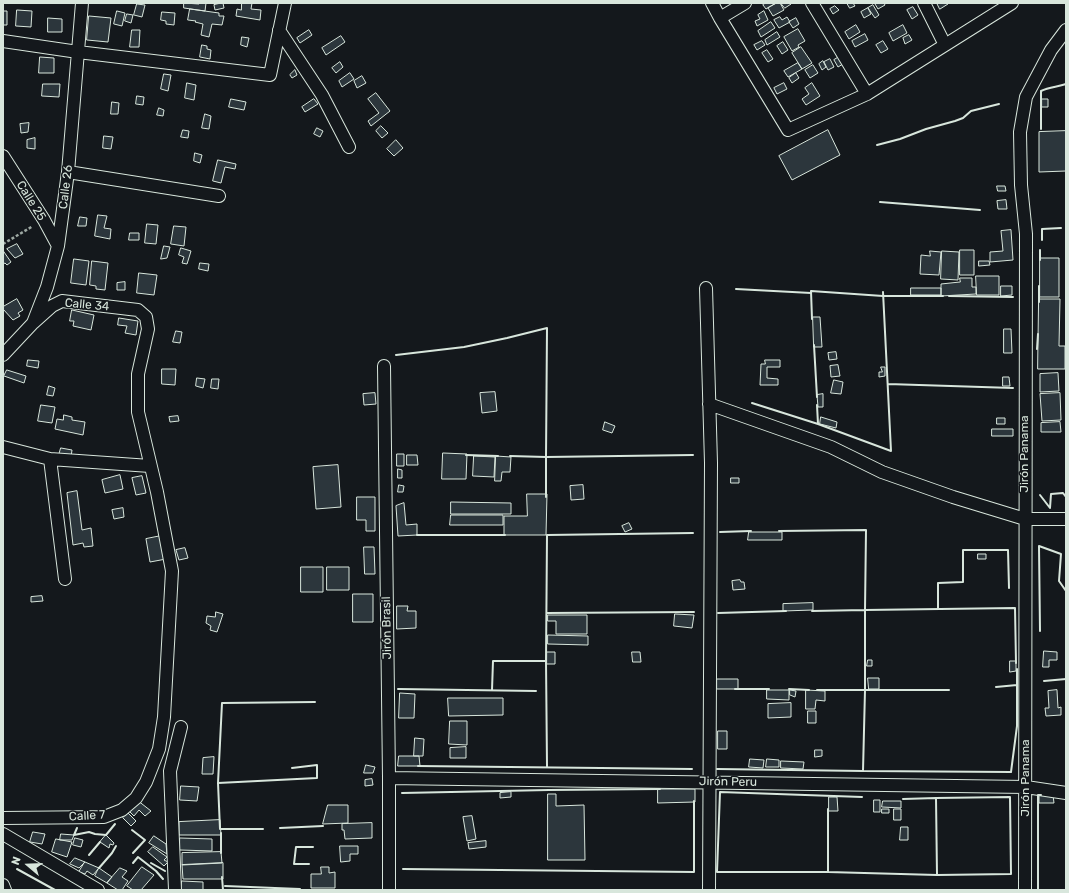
<!DOCTYPE html>
<meta charset="utf-8">
<style>
body{margin:0}
#map{position:relative;width:1069px;height:893px;overflow:hidden;background:#14181c;font-family:Rubik,sans-serif}
canvas{display:block}
.frame{position:absolute;inset:0;border:4px solid #d8e6dc;pointer-events:none}
.north{position:absolute;left:8px;top:845px;width:40px;height:40px;-webkit-text-stroke:3px #14181c;paint-order:stroke;rotate:289deg;font-size:11px;font-weight:700;line-height:16px;text-align:center;color:#d8e6dc}
.north::after{content:'';display:block;margin:auto;width:14px;height:18px;background:#d8e6dc;clip-path:polygon(50% 0,100% 100%,50% 72%,0 100%)}
</style>
<div id="map">
<canvas width="1069" height="893"></canvas>
<div class="frame"></div>
<div class="north">N</div>
</div>
<script>
const context = document.querySelector('canvas').getContext('2d');
context.lineJoin = 'round';
function paint(path, color) { context.fillStyle = color; context.fill(path, 'evenodd'); }
function trace(path, color, width, dash) { context.strokeStyle = color; context.lineWidth = width; context.lineCap = dash ? 'butt' : 'round'; context.setLineDash(dash || []); context.stroke(path); }
function label(font, color, halo, rows, align = 'center') {
  context.font = font + ' Rubik,sans-serif'; context.lineWidth = 3; context.setLineDash([]); context.textBaseline = 'middle'; context.strokeStyle = halo; context.fillStyle = color; for (const [text, x, y, turn = 0] of rows) {
    context.save(); context.translate(x, y); context.rotate((+turn || 0) * Math.PI / 180); context.textAlign = isNaN(turn) ? turn : align; if (halo) context.strokeText(text, 0, 0); context.fillText(text, 0, 0); context.restore();
  }
}
const building = new Path2D(`
 M 184,3 L 199,4 L 199,3 L 206,3 L 205,11 L 184,8 Z
 M 223,3 L 224,8 L 215,10 L 214,5 Z
 M 242,3 L 252,3 L 251,9 L 261,10 L 260,20 L 236,16 L 237,9 L 241,10 Z
 M 766,3 L 776,3 L 766,9 L 763,5 Z
 M 777,3 L 780,3 L 784,10 L 773,16 L 768,8 Z
 M 781,3 L 789,3 L 791,4 L 785,8 Z
 M 847,3 L 853,3 L 855,6 L 850,8 Z
 M 877,3 L 884,3 L 885,5 L 878,9 L 875,4 Z
 M 937,3 L 948,3 L 948,4 L 940,9 Z
 M 137,4 L 145,5 L 142,17 L 134,15 Z
 M 873,5 L 879,15 L 875,18 L 868,8 Z
 M 835,6 L 839,10 L 833,14 L 830,9 Z
 M 913,7 L 918,15 L 912,19 L 907,10 Z
 M 868,8 L 871,14 L 864,18 L 861,12 Z
 M 190,9 L 219,13 L 219,16 L 224,16 L 222,25 L 212,24 L 209,37 L 201,35 L 203,24 L 195,22 L 196,21 L 188,20 Z
 M 17,10 L 32,11 L 31,27 L 16,26 Z
 M 3,11 L 7,11 L 7,25 L 3,25 Z
 M 117,11 L 125,13 L 122,26 L 114,24 Z
 M 764,11 L 768,20 L 757,26 L 755,21 L 760,19 L 758,15 Z
 M 162,12 L 175,13 L 174,25 L 166,24 L 166,21 L 161,20 Z
 M 127,14 L 133,15 L 131,23 L 125,21 Z
 M 89,16 L 111,18 L 108,42 L 87,40 Z
 M 780,17 L 782,20 L 787,17 L 790,22 L 779,28 L 774,20 Z
 M 48,18 L 62,19 L 62,32 L 48,32 Z
 M 796,18 L 799,24 L 793,28 L 789,22 Z
 M 771,22 L 775,28 L 761,37 L 758,31 Z
 M 856,25 L 860,32 L 849,39 L 845,32 Z
 M 903,25 L 907,33 L 893,41 L 889,33 Z
 M 798,29 L 805,41 L 798,45 L 799,47 L 792,51 L 784,37 Z
 M 132,30 L 140,30 L 139,47 L 130,47 Z
 M 309,30 L 312,35 L 300,43 L 297,38 Z
 M 777,32 L 780,37 L 767,45 L 765,40 Z
 M 865,34 L 868,40 L 855,47 L 852,41 Z
 M 909,35 L 912,40 L 905,44 L 903,38 Z
 M 341,36 L 345,42 L 326,55 L 322,48 Z
 M 242,37 L 249,38 L 247,47 L 241,45 Z
 M 762,41 L 765,45 L 757,50 L 754,45 Z
 M 883,41 L 888,49 L 881,53 L 876,45 Z
 M 783,42 L 788,50 L 782,54 L 777,46 Z
 M 202,45 L 207,46 L 207,49 L 211,50 L 210,59 L 200,57 Z
 M 801,47 L 812,63 L 802,69 L 792,53 Z
 M 767,50 L 773,59 L 768,62 L 762,53 Z
 M 40,57 L 54,58 L 54,73 L 39,73 Z
 M 839,57 L 843,64 L 838,67 L 834,60 Z
 M 830,59 L 834,67 L 828,70 L 824,62 Z
 M 823,61 L 826,67 L 822,70 L 819,64 Z
 M 340,62 L 343,67 L 336,73 L 332,68 Z
 M 798,63 L 802,69 L 788,77 L 784,71 Z
 M 813,65 L 818,73 L 810,78 L 805,70 Z
 M 295,70 L 297,75 L 292,78 L 290,75 Z
 M 350,73 L 354,79 L 342,87 L 339,81 Z
 M 796,73 L 799,78 L 792,83 L 789,78 Z
 M 164,74 L 171,75 L 168,91 L 161,89 Z
 M 362,76 L 366,83 L 357,88 L 354,81 Z
 M 187,83 L 196,85 L 194,100 L 185,98 Z
 M 784,83 L 787,89 L 777,94 L 774,88 Z
 M 812,83 L 820,96 L 806,105 L 802,99 L 809,94 L 805,88 Z
 M 43,84 L 60,84 L 59,97 L 42,96 Z
 M 376,93 L 390,111 L 371,126 L 368,121 L 379,113 L 368,99 Z
 M 137,96 L 144,97 L 143,105 L 136,104 Z
 M 231,99 L 246,102 L 244,110 L 229,107 Z
 M 314,99 L 318,104 L 305,112 L 302,107 Z
 M 1042,99 L 1048,99 L 1048,107 L 1042,107 Z
 M 112,102 L 119,103 L 118,114 L 111,114 Z
 M 159,108 L 164,110 L 163,116 L 157,115 Z
 M 205,114 L 211,116 L 209,129 L 202,128 Z
 M 29,123 L 28,132 L 21,133 L 20,124 Z
 M 381,126 L 388,133 L 382,138 L 376,131 Z
 M 317,128 L 323,131 L 320,137 L 314,134 Z
 M 183,130 L 189,131 L 188,138 L 181,137 Z
 M 828,130 L 840,155 L 792,180 L 779,156 Z
 M 1066,131 L 1066,171 L 1039,172 L 1039,132 Z
 M 104,136 L 113,137 L 111,149 L 103,148 Z
 M 35,138 L 35,149 L 27,148 L 27,140 Z
 M 396,140 L 403,148 L 394,156 L 387,149 Z
 M 195,153 L 202,155 L 200,163 L 194,161 Z
 M 218,160 L 236,164 L 235,169 L 225,167 L 221,183 L 213,181 Z
 M 997,186 L 1005,186 L 1006,191 L 998,191 Z
 M 1006,200 L 1007,209 L 998,209 L 997,201 Z
 M 98,215 L 107,216 L 104,228 L 111,229 L 110,239 L 95,236 Z
 M 80,217 L 87,218 L 86,226 L 78,226 Z
 M 147,224 L 158,225 L 156,244 L 145,243 Z
 M 174,226 L 186,227 L 184,246 L 171,244 Z
 M 1011,230 L 1013,260 L 990,262 L 990,252 L 1003,251 L 1001,231 Z
 M 130,233 L 139,233 L 139,240 L 129,240 Z
 M 17,244 L 23,254 L 15,258 L 7,249 Z
 M 164,246 L 170,247 L 167,258 L 161,259 Z
 M 181,248 L 191,251 L 187,264 L 182,263 L 184,257 L 179,255 Z
 M 960,250 L 974,250 L 974,275 L 960,275 Z
 M 930,251 L 941,252 L 939,275 L 920,274 L 921,255 L 930,256 Z
 M 942,251 L 959,252 L 958,280 L 941,279 Z
 M 4,252 L 11,262 L 7,265 L 5,263 L 3,264 L 3,253 Z
 M 1040,258 L 1059,258 L 1059,297 L 1040,297 Z
 M 74,259 L 89,261 L 86,285 L 71,283 Z
 M 92,261 L 108,263 L 105,290 L 96,289 L 96,286 L 90,285 Z
 M 979,261 L 989,261 L 990,265 L 979,266 Z
 M 200,263 L 209,264 L 208,271 L 199,269 Z
 M 139,273 L 157,275 L 154,295 L 137,293 Z
 M 976,276 L 999,276 L 999,295 L 977,295 Z
 M 960,278 L 972,278 L 972,287 L 976,287 L 976,294 L 941,296 L 941,284 L 960,282 Z
 M 125,282 L 125,290 L 117,290 L 117,283 Z
 M 1001,286 L 1012,286 L 1012,295 L 1001,296 Z
 M 911,288 L 941,288 L 941,295 L 911,295 Z
 M 17,299 L 23,310 L 18,313 L 20,316 L 13,320 L 3,309 L 3,307 Z
 M 1039,299 L 1060,299 L 1059,346 L 1065,346 L 1065,369 L 1038,369 Z
 M 72,310 L 94,315 L 91,330 L 73,326 L 74,321 L 70,321 Z
 M 813,317 L 820,317 L 822,347 L 814,347 Z
 M 119,318 L 138,321 L 136,335 L 125,333 L 127,326 L 118,325 Z
 M 1004,329 L 1011,329 L 1012,353 L 1004,353 Z
 M 176,331 L 182,332 L 180,343 L 173,342 Z
 M 836,352 L 837,359 L 829,360 L 828,353 Z
 M 28,360 L 39,361 L 38,368 L 27,366 Z
 M 765,360 L 780,360 L 780,367 L 767,367 L 767,378 L 778,379 L 778,385 L 760,385 L 761,364 L 765,364 Z
 M 838,365 L 840,376 L 831,377 L 830,366 Z
 M 881,367 L 885,367 L 885,376 L 879,377 L 879,372 L 882,372 Z
 M 162,369 L 176,369 L 175,385 L 162,384 Z
 M 7,370 L 26,376 L 24,383 L 4,376 Z
 M 1058,373 L 1059,391 L 1040,392 L 1040,374 Z
 M 1003,377 L 1009,377 L 1010,386 L 1003,386 Z
 M 197,378 L 205,379 L 203,388 L 196,386 Z
 M 212,379 L 219,379 L 218,389 L 211,388 Z
 M 834,380 L 843,382 L 841,394 L 831,393 Z
 M 49,386 L 55,388 L 53,396 L 47,395 Z
 M 495,392 L 497,411 L 482,413 L 480,393 Z
 M 375,393 L 376,404 L 364,405 L 363,394 Z
 M 1060,393 L 1061,420 L 1042,421 L 1040,394 Z
 M 823,394 L 823,407 L 818,407 L 817,395 Z
 M 41,405 L 55,407 L 52,423 L 38,421 Z
 M 64,415 L 72,417 L 72,420 L 85,422 L 83,435 L 55,429 L 57,419 L 63,420 Z
 M 178,416 L 179,421 L 170,422 L 169,417 Z
 M 821,417 L 837,422 L 836,428 L 820,424 Z
 M 997,418 L 1005,418 L 1005,424 L 997,424 Z
 M 605,422 L 615,426 L 612,433 L 603,430 Z
 M 1060,422 L 1061,432 L 1041,432 L 1041,423 Z
 M 992,429 L 1013,429 L 1013,436 L 992,436 Z
 M 61,448 L 72,450 L 71,457 L 59,455 Z
 M 443,453 L 467,454 L 466,479 L 442,479 Z
 M 397,454 L 404,454 L 404,466 L 397,466 Z
 M 407,455 L 417,455 L 418,465 L 407,465 Z
 M 474,456 L 495,457 L 494,477 L 473,476 Z
 M 496,456 L 511,457 L 510,472 L 502,472 L 501,481 L 495,481 Z
 M 338,465 L 341,507 L 316,509 L 313,467 Z
 M 398,469 L 402,470 L 402,478 L 398,478 Z
 M 120,475 L 123,489 L 105,493 L 102,480 Z
 M 142,476 L 146,493 L 136,495 L 132,478 Z
 M 731,478 L 739,478 L 739,483 L 731,483 Z
 M 399,485 L 404,486 L 403,492 L 398,492 Z
 M 583,485 L 584,499 L 571,500 L 570,486 Z
 M 77,491 L 82,530 L 91,528 L 93,546 L 84,547 L 83,543 L 73,545 L 67,493 Z
 M 527,494 L 547,494 L 546,535 L 504,535 L 504,516 L 527,516 Z
 M 357,497 L 375,497 L 375,531 L 366,531 L 366,520 L 357,520 Z
 M 451,502 L 511,503 L 511,514 L 451,514 Z
 M 404,503 L 406,525 L 417,524 L 417,535 L 398,536 L 396,506 Z
 M 123,508 L 124,517 L 114,519 L 112,510 Z
 M 451,515 L 503,515 L 503,525 L 450,525 Z
 M 629,523 L 632,529 L 625,532 L 622,526 Z
 M 749,532 L 782,532 L 782,540 L 748,540 Z
 M 161,536 L 166,559 L 150,562 L 146,539 Z
 M 364,547 L 374,547 L 375,574 L 365,574 Z
 M 185,548 L 188,558 L 179,560 L 176,550 Z
 M 978,554 L 986,554 L 986,559 L 978,559 Z
 M 301,567 L 323,567 L 323,592 L 301,592 Z
 M 327,567 L 349,567 L 349,590 L 327,590 Z
 M 740,580 L 741,582 L 744,582 L 745,589 L 733,590 L 732,581 Z
 M 353,594 L 373,594 L 373,622 L 353,622 Z
 M 42,596 L 43,601 L 31,602 L 31,597 Z
 M 813,603 L 813,610 L 783,611 L 783,604 Z
 M 397,606 L 408,606 L 407,611 L 416,611 L 416,628 L 397,629 Z
 M 216,612 L 223,614 L 217,632 L 210,630 L 211,626 L 206,623 L 207,616 L 215,617 Z
 M 675,614 L 694,615 L 692,628 L 674,626 Z
 M 548,615 L 587,615 L 587,634 L 556,634 L 556,621 L 548,621 Z
 M 548,635 L 588,636 L 588,645 L 548,644 Z
 M 1044,651 L 1057,652 L 1057,660 L 1049,660 L 1049,667 L 1043,667 Z
 M 547,652 L 555,652 L 555,664 L 547,664 Z
 M 632,652 L 640,652 L 641,662 L 633,662 Z
 M 868,660 L 872,660 L 872,666 L 867,666 Z
 M 1010,661 L 1016,661 L 1016,671 L 1010,672 Z
 M 868,678 L 879,678 L 879,689 L 869,689 Z
 M 717,679 L 738,679 L 738,689 L 717,689 Z
 M 767,690 L 789,690 L 789,700 L 767,699 Z
 M 790,690 L 796,691 L 795,697 L 790,695 Z
 M 806,690 L 825,691 L 825,701 L 816,700 L 815,709 L 806,709 Z
 M 1057,690 L 1058,708 L 1061,707 L 1061,715 L 1046,716 L 1045,708 L 1049,708 L 1048,691 Z
 M 400,693 L 415,694 L 414,718 L 399,718 Z
 M 448,698 L 503,698 L 503,715 L 449,716 Z
 M 791,703 L 791,717 L 768,718 L 768,704 Z
 M 808,711 L 816,711 L 816,723 L 808,723 Z
 M 450,721 L 467,721 L 467,745 L 449,744 Z
 M 718,731 L 727,731 L 727,749 L 718,749 Z
 M 415,738 L 424,739 L 423,756 L 414,756 Z
 M 466,747 L 466,758 L 450,758 L 450,748 Z
 M 815,750 L 822,750 L 822,756 L 815,757 Z
 M 399,756 L 419,756 L 420,766 L 398,766 Z
 M 214,757 L 213,774 L 202,774 L 203,758 Z
 M 750,759 L 764,760 L 763,768 L 749,767 Z
 M 767,759 L 779,760 L 779,767 L 766,767 Z
 M 781,761 L 804,762 L 803,769 L 781,768 Z
 M 366,765 L 375,767 L 373,773 L 364,773 Z
 M 372,779 L 373,785 L 365,786 L 365,780 Z
 M 181,786 L 199,787 L 197,801 L 180,800 Z
 M 658,789 L 695,789 L 695,802 L 658,803 Z
 M 511,792 L 511,797 L 500,798 L 500,793 Z
 M 548,794 L 556,794 L 556,806 L 584,805 L 585,860 L 548,860 Z
 M 1053,795 L 1054,803 L 1039,803 L 1039,796 Z
 M 829,797 L 837,797 L 838,811 L 829,811 Z
 M 137,800 L 151,811 L 145,816 L 139,810 L 134,816 L 128,810 Z
 M 874,800 L 880,800 L 880,812 L 874,812 Z
 M 883,801 L 901,801 L 901,808 L 882,807 Z
 M 328,805 L 348,805 L 348,823 L 323,824 Z
 M 882,809 L 889,809 L 889,813 L 882,813 Z
 M 894,809 L 901,809 L 901,820 L 894,820 Z
 M 128,813 L 136,821 L 131,826 L 123,818 Z
 M 472,816 L 476,839 L 467,841 L 463,817 Z
 M 220,820 L 221,835 L 179,835 L 179,822 Z
 M 372,823 L 372,838 L 345,839 L 344,830 L 342,830 L 342,824 Z
 M 901,827 L 908,827 L 908,840 L 900,840 Z
 M 33,832 L 45,834 L 42,844 L 30,842 Z
 M 61,834 L 74,835 L 72,840 L 60,840 Z
 M 106,835 L 114,843 L 113,845 L 110,844 L 109,848 L 100,842 Z
 M 154,836 L 166,844 L 167,854 L 149,843 Z
 M 75,838 L 83,840 L 81,847 L 73,845 Z
 M 180,838 L 212,839 L 212,851 L 180,850 Z
 M 56,839 L 72,842 L 67,857 L 52,852 Z
 M 486,841 L 486,847 L 469,849 L 468,843 Z
 M 340,846 L 358,846 L 358,854 L 350,854 L 350,861 L 341,862 Z
 M 153,847 L 167,857 L 164,860 L 168,862 L 164,866 L 148,852 Z
 M 221,852 L 222,863 L 182,865 L 182,853 Z
 M 75,858 L 85,862 L 79,868 L 70,864 Z
 M 85,862 L 99,868 L 93,875 L 87,871 L 85,874 L 79,872 Z
 M 223,863 L 223,879 L 183,879 L 182,865 Z
 M 142,867 L 154,875 L 141,890 L 133,890 L 127,886 Z
 M 321,867 L 329,867 L 329,873 L 335,872 L 335,888 L 311,888 L 311,874 L 321,874 Z
 M 99,868 L 112,877 L 107,883 L 95,876 Z
 M 120,868 L 127,871 L 122,877 L 128,881 L 122,890 L 118,890 L 107,883 Z
 M 182,881 L 203,882 L 203,890 L 181,890 Z`);
const path = new Path2D(`
 M 3,244 L 33,226`);
const minor = new Path2D(`
 M 712,3 L 720,18 L 788,130 L 867,94 L 1012,3
 M 812,3 L 867,94
 M 924,3 L 945,45
 M 720,18 L 745,3
 M 279,30 L 322,95 L 349,147
 M 3,41 L 78,52 L 270,75 L 285,3
 M 3,156 L 44,220 L 58,246
 M 68,172 L 219,196
 M 706,288 L 711,463 L 709,890
 M 3,355 L 33,323 L 47,287 L 58,246 L 68,172 L 82,3
 M 384,366 L 389,778 L 389,890
 M 709,404 L 831,447 L 882,472 L 953,497 L 1025,519 L 1066,519
 M 3,447 L 50,459 L 150,466
 M 50,459 L 65,579
 M 389,778 L 1026,787 L 1066,793
 M 3,818 L 104,817 L 122,810 L 136,798 L 146,782 L 159,749 L 164,717 L 172,571 L 157,492 L 138,412 L 138,374 L 148,329 L 146,317 L 138,310 L 62,301 L 52,306 L 33,323
 M 3,834 L 98,890
 M 3,885 L 5,890
 M 175,890 L 170,771 L 181,727
 M 1025,890 L 1026,234 L 1021,185 L 1020,132 L 1026,97 L 1051,50 L 1066,30`);
const wall = new Path2D(`
 M 1041,129 L 1041,91 C 1049,87 1057,87 1066,84
 M 877,145 L 900,139 L 926,129 L 955,121 L 963,118 L 971,111 L 999,104
 M 880,202 L 980,210
 M 1042,240 L 1042,229 L 1061,228
 M 1040,260 L 1040,250
 M 736,289 L 811,293
 M 949,296 L 1013,297
 M 1039,302 L 1039,286
 M 812,319 L 811,291 L 883,296 L 943,296
 M 814,345 L 817,397
 M 1037,349 L 1038,334
 M 396,355 L 464,347 L 507,338 L 547,328 L 546,457 L 693,455
 M 888,384 L 1013,388
 M 752,403 L 818,424
 M 817,405 L 818,424 L 891,451 L 883,292
 M 466,455 L 498,456
 M 510,456 L 546,457 L 546,497
 M 1040,495 L 1050,508 L 1051,494 L 1063,493 L 1066,497
 M 779,531 L 866,530 L 865,610 L 812,611
 M 720,532 L 751,531
 M 417,535 L 505,535
 M 938,609 L 938,583 L 963,582 L 963,550 L 1008,550 L 1009,588
 M 547,613 L 694,612
 M 718,613 L 786,611
 M 1040,631 L 1039,546 L 1061,554 L 1059,581 L 1066,591
 M 546,661 L 547,766
 M 1017,669 L 1017,685
 M 1044,681 L 1066,679
 M 398,689 L 536,691
 M 735,689 L 769,689
 M 789,689 L 809,690
 M 492,690 L 493,661 L 546,661 L 547,535 L 693,533
 M 949,690 L 865,690 L 865,610 L 1015,608 L 1016,663
 M 418,766 L 692,769
 M 292,768 L 317,765 L 317,778 L 218,783 L 222,703 L 315,702
 M 717,769 L 863,771 L 865,690 L 817,690
 M 863,771 L 1011,772 L 1017,726 L 1017,685 L 996,687
 M 218,783 L 220,829 L 263,829
 M 402,793 L 549,790 L 660,789
 M 1010,797 L 1011,874 L 937,875 L 936,798 Z
 M 903,799 L 936,798
 M 828,809 L 828,872 L 717,872 L 720,792 L 862,797
 M 77,828 L 74,835 L 89,832 L 95,834 L 106,835 L 115,824
 M 280,828 L 323,826
 M 132,830 L 145,840 L 133,853
 M 221,833 L 221,853
 M 89,855 L 100,842
 M 133,863 L 138,857 L 156,871 L 163,879
 M 151,863 L 165,871
 M 309,864 L 294,864 L 296,847 L 313,847
 M 99,868 L 112,853 L 116,846
 M 17,869 L 55,890
 M 403,869 L 694,872 L 694,801
 M 828,872 L 937,875
 M 222,877 L 223,890
 M 225,886 L 300,889
 M 1038,890 L 1038,795 L 1041,795`);
const streetNames = [
 ["Calle 26",66,187,-83],
 ["Calle 25",31,201,58],
 ["Calle 34",87,305,5],
 ["Jirón Panama",1025,454,-90],
 ["Jirón Brasil",387,628,-91],
 ["Jirón Panama",1026,778,-90],
 ["Jirón Peru",728,782,1],
 ["Calle 7",87,816,-3]
];
paint(building, '#2c363c');
trace(building, '#d8e6dc', 1);
trace(minor, '#d8e6dc', 14);
trace(path, '#9da8a2', 2.5, [3, 2]);
trace(minor, '#14181c', 12);
trace(wall, '#d8e6dc', 2);
label('12px', '#d8e6dc', '#14181c', streetNames);
</script>
